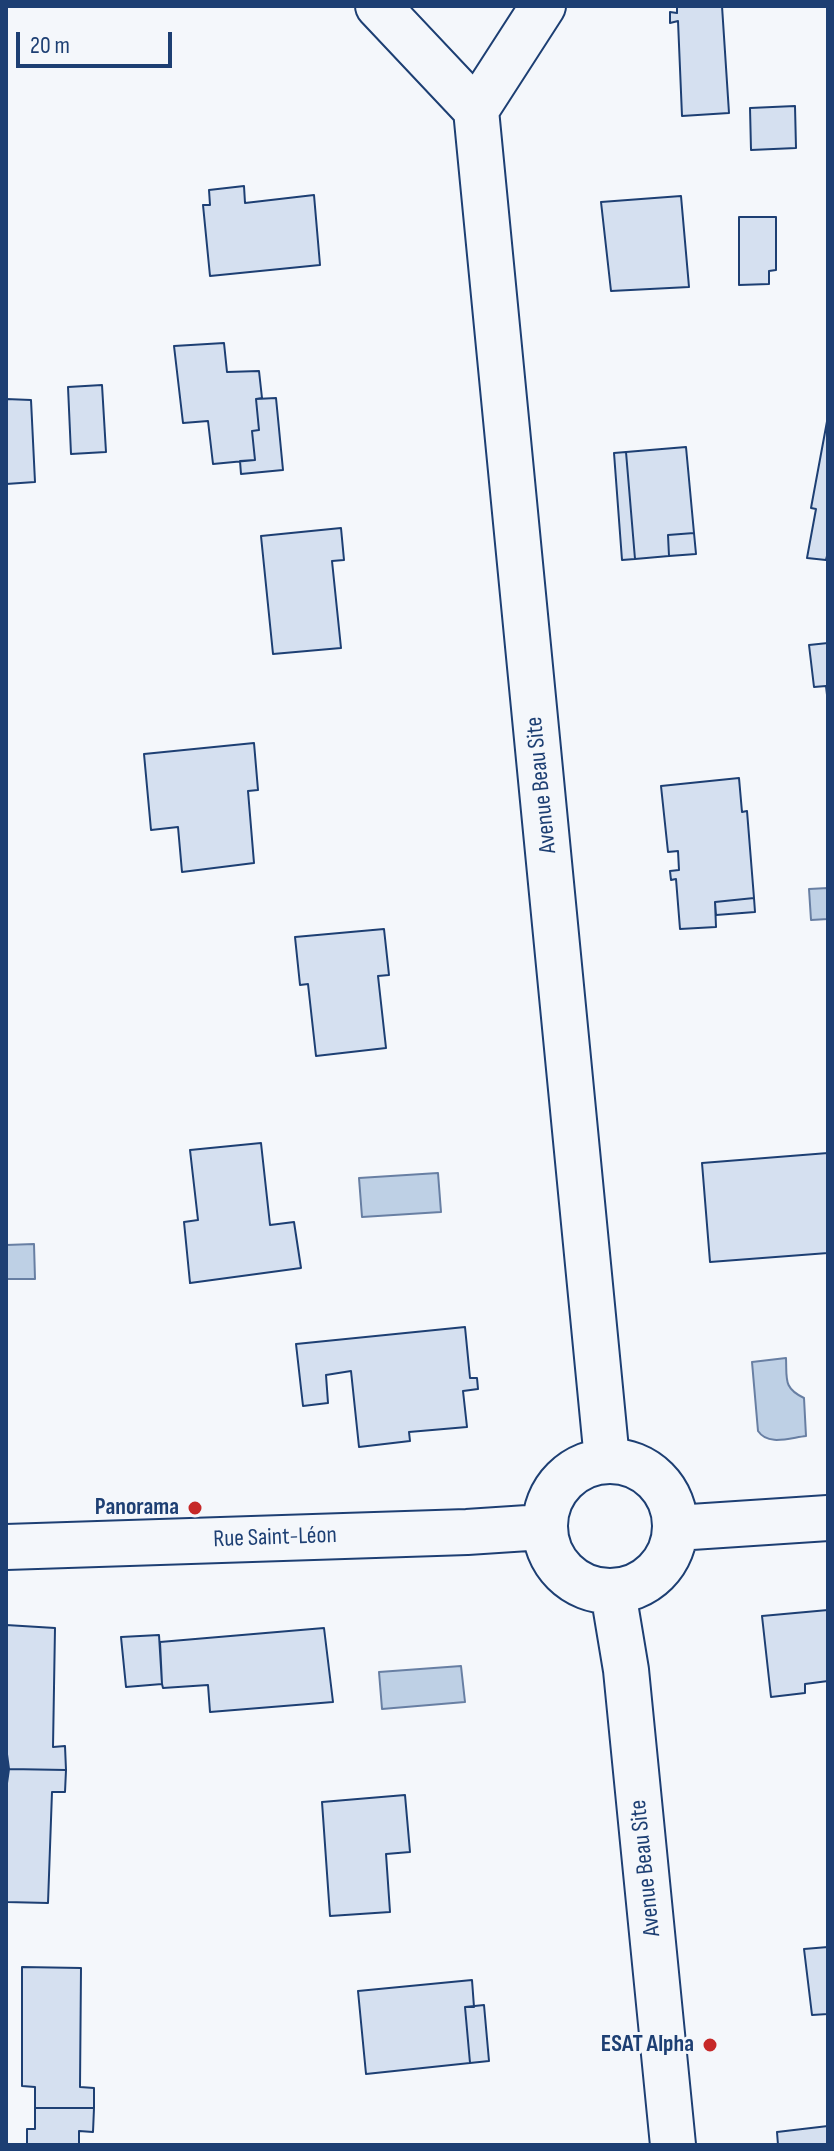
<!DOCTYPE html>
<meta charset="utf-8">
<style>
body{margin:0}
#map{position:relative;width:834px;height:2151px;overflow:hidden;background:#f4f7fb;font-family:"Sofia Sans Condensed",sans-serif}
canvas{display:block}
.frame{position:absolute;inset:0;border:8px solid #1d3f73;pointer-events:none}
.scale{position:absolute;left:16px;top:32px;width:156px;height:36px;box-sizing:border-box;border:4px solid #1d3f73;border-top:0;padding-left:10px;font-size:24px;line-height:28px;white-space:nowrap;color:#1d3f73;-webkit-text-stroke:6px #f4f7fb;paint-order:stroke}
</style>
<div id="map">
<canvas width="834" height="2151"></canvas>
<div class="frame"></div>
<div class="scale">20 m</div>
</div>
<script>
const context = document.querySelector('canvas').getContext('2d');
context.lineJoin = 'round';
function paint(path, color) { context.fillStyle = color; context.fill(path, 'evenodd'); }
function trace(path, color, width, dash) { context.strokeStyle = color; context.lineWidth = width; context.lineCap = dash ? 'butt' : 'round'; context.setLineDash(dash || []); context.stroke(path); }
function label(font, color, halo, rows, align = 'center') {
  context.font = font + ' "Sofia Sans Condensed",sans-serif'; context.lineWidth = 6; context.setLineDash([]); context.textBaseline = 'middle'; context.strokeStyle = halo; context.fillStyle = color; for (const [text, x, y, turn = 0] of rows) {
    context.save(); context.translate(x, y); context.rotate((+turn || 0) * Math.PI / 180); context.textAlign = isNaN(turn) ? turn : align; if (halo) context.strokeText(text, 0, 0); context.fillText(text, 0, 0); context.restore();
  }
}
const water = new Path2D(`
 M 828,888 L 828,919 L 811,920 L 809,889 Z
 M 438,1173 L 441,1212 L 362,1217 L 359,1178 Z
 M 34,1244 L 35,1279 L 6,1279 L 6,1245 Z
 M 786,1358 C 787,1379 783,1388 804,1398 L 806,1436 C 789,1438 768,1446 758,1431 L 752,1362 Z
 M 461,1666 L 465,1702 L 382,1709 L 379,1672 Z`);
const building = new Path2D(`
 M 677,6 L 722,6 L 729,113 L 682,116 L 678,21 L 670,23 L 670,12 L 677,13 Z
 M 795,106 L 796,148 L 751,150 L 750,108 Z
 M 244,186 L 245,203 L 314,195 L 320,265 L 210,276 L 203,205 L 210,205 L 209,190 Z
 M 681,196 L 689,287 L 611,291 L 601,202 Z
 M 739,217 L 776,217 L 776,270 L 769,271 L 769,284 L 739,285 Z
 M 224,343 L 227,372 L 259,371 L 262,398 L 256,399 L 259,430 L 252,431 L 255,460 L 213,464 L 208,421 L 183,423 L 174,346 Z
 M 102,385 L 106,452 L 71,454 L 68,387 Z
 M 276,398 L 283,470 L 241,474 L 240,461 L 255,460 L 252,431 L 259,430 L 256,399 Z
 M 6,399 L 31,400 L 35,482 L 6,484 Z
 M 828,416 L 828,552 L 826,560 L 807,558 L 816,509 L 811,508 Z
 M 686,447 L 694,533 L 668,535 L 669,556 L 635,559 L 626,452 Z
 M 626,452 L 635,559 L 622,560 L 614,453 Z
 M 341,528 L 344,560 L 332,561 L 341,648 L 273,654 L 261,536 Z
 M 694,533 L 696,554 L 669,556 L 668,535 Z
 M 828,643 L 828,704 L 826,686 L 814,687 L 809,645 Z
 M 254,743 L 258,790 L 248,791 L 254,863 L 182,872 L 178,827 L 151,830 L 144,754 Z
 M 739,778 L 742,812 L 747,811 L 754,898 L 715,902 L 716,927 L 680,929 L 676,879 L 671,880 L 670,871 L 679,870 L 678,851 L 668,852 L 661,786 Z
 M 754,898 L 755,912 L 716,915 L 715,902 Z
 M 384,929 L 389,975 L 378,976 L 386,1048 L 316,1056 L 308,984 L 300,985 L 295,937 Z
 M 261,1143 L 270,1225 L 294,1222 L 301,1268 L 190,1283 L 184,1222 L 198,1220 L 190,1150 Z
 M 828,1153 L 828,1253 L 710,1262 L 702,1163 Z
 M 465,1327 L 470,1378 L 477,1378 L 478,1389 L 463,1391 L 467,1427 L 409,1432 L 410,1441 L 359,1447 L 351,1371 L 326,1375 L 328,1403 L 303,1406 L 296,1344 Z
 M 828,1610 L 828,1681 L 805,1684 L 805,1693 L 771,1697 L 762,1616 Z
 M 6,1625 L 55,1628 L 53,1747 L 65,1746 L 66,1770 L 9,1769 L 6,1747 Z
 M 324,1628 L 333,1702 L 210,1712 L 208,1685 L 163,1688 L 162,1684 L 160,1642 Z
 M 159,1635 L 162,1684 L 126,1687 L 121,1637 Z
 M 9,1769 L 66,1770 L 65,1792 L 52,1792 L 48,1903 L 6,1902 L 6,1790 Z
 M 405,1795 L 410,1852 L 386,1854 L 390,1912 L 330,1916 L 322,1802 Z
 M 828,1947 L 828,2014 L 812,2015 L 804,1949 Z
 M 22,1967 L 81,1968 L 80,2087 L 94,2088 L 94,2108 L 35,2108 L 35,2087 L 22,2086 Z
 M 472,1980 L 474,2007 L 465,2007 L 470,2063 L 366,2074 L 358,1991 Z
 M 484,2005 L 489,2061 L 470,2063 L 465,2007 Z
 M 35,2108 L 94,2108 L 93,2132 L 79,2131 L 79,2145 L 27,2145 L 27,2129 L 35,2129 Z
 M 828,2126 L 828,2145 L 778,2145 L 777,2132 Z`);
const minor = new Path2D(`
 M 378,6 L 476,110 L 607,1460
 M 476,110 L 543,6
 M545 1526a65 65 0 1 1 130 0a65 65 0 1 1-130 0Z
 M 676,1528 L 828,1518
 M 6,1547 L 467,1532 L 543,1527
 M 613,1592 L 626,1670 L 673,2145`);
const markers = [
 [195,1508,8,"#c62828"],
 [710,2045,8,"#c62828"]
];
const streetNames = [
 ["Avenue Beau Site",542,785,-96],
 ["Rue Saint-Léon",275,1538,-2],
 ["Avenue Beau Site",646,1868,-96]
];
const poiNames = [
 ["Panorama",179,1508],
 ["ESAT Alpha",694,2045]
];
paint(water, '#bed0e5');
trace(water, '#687fa3', 2);
paint(building, '#d5e0f0');
trace(building, '#1d3f73', 2);
trace(minor, '#1d3f73', 48);
trace(minor, '#f4f7fb', 44);
for (const [x, y, r, color] of markers) { const dot = new Path2D(); dot.arc(x, y, r, 0, 2 * Math.PI); context.fillStyle = color; context.fill(dot); trace(dot, '#f4f7fb', 3); }
label('24px', '#1d3f73', '#f4f7fb', streetNames);
label('bold 24px', '#1d3f73', '#f4f7fb', poiNames, 'right');
</script>
